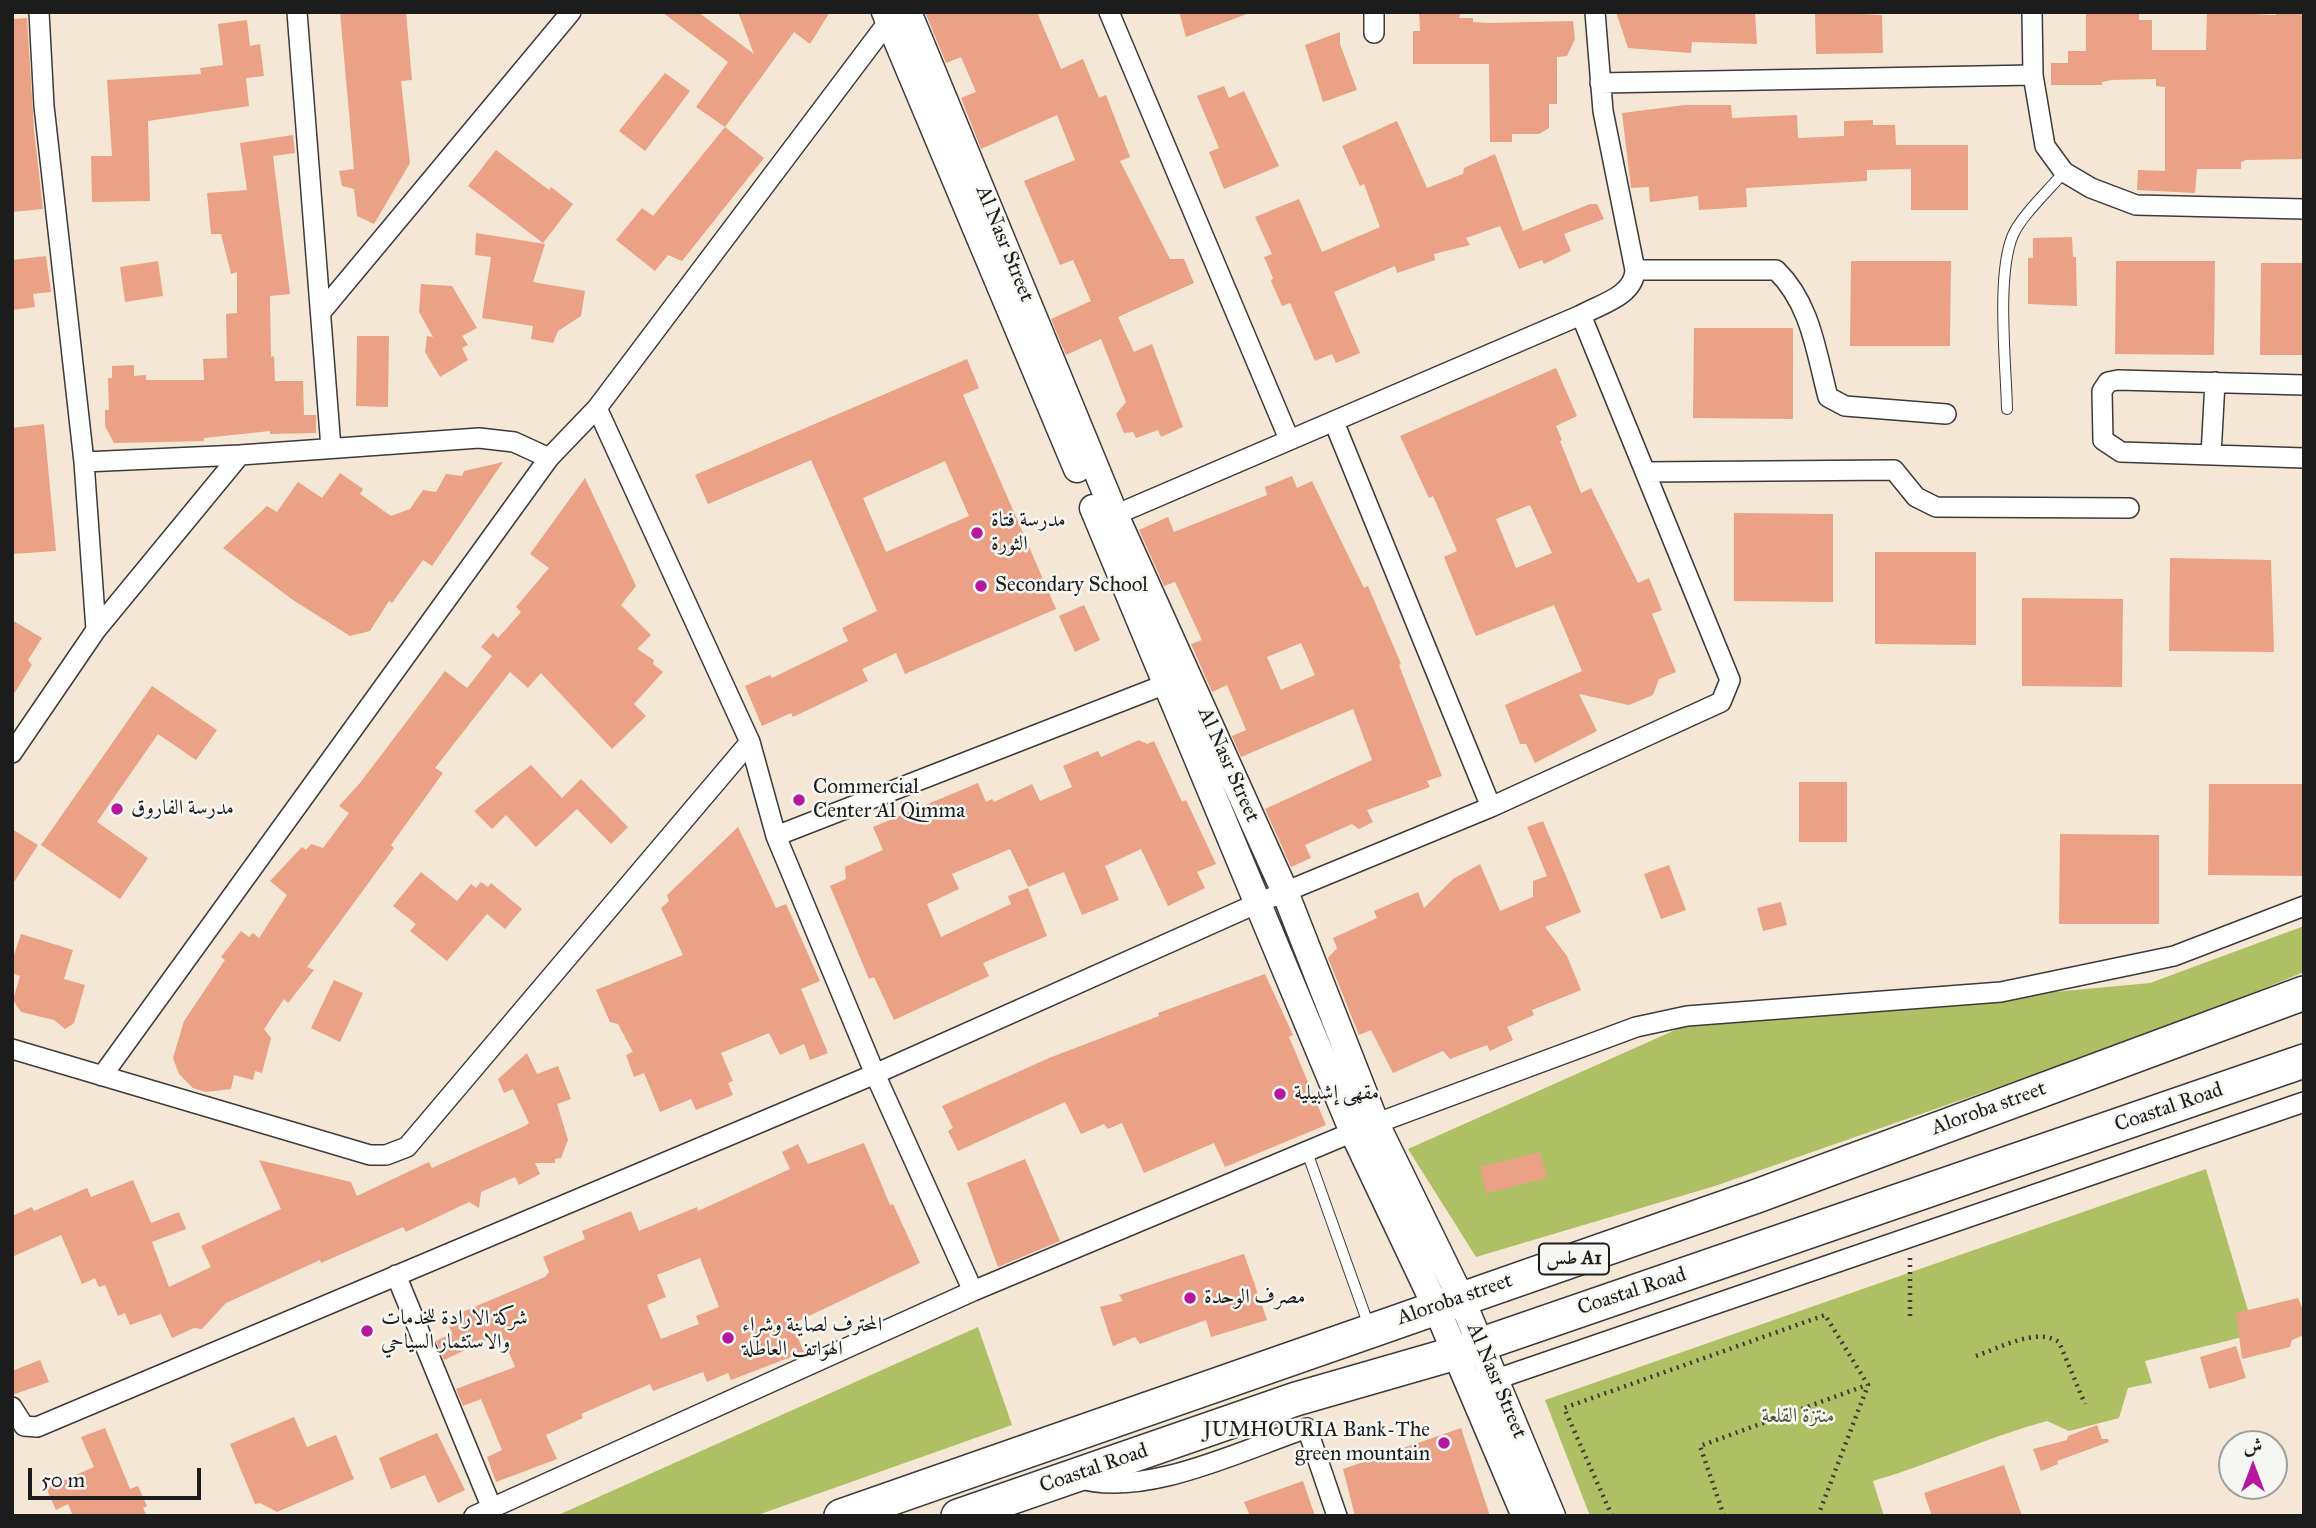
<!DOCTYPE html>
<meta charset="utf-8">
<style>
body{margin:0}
#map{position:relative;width:2316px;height:1528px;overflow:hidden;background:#f5e7d5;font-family:"IM FELL Great Primer",Amiri,serif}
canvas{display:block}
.frame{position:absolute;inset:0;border:14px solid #1c1c1c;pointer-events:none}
.north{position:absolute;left:2218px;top:1430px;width:70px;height:70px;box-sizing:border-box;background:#f6f6f2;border:2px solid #9f9f9c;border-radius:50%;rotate:0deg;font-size:19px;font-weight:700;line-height:28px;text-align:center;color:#1c1c1c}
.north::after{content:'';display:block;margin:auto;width:24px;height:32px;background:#b5179e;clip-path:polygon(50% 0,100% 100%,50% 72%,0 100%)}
.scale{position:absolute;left:28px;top:1468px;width:173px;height:32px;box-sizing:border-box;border:4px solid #1c1c1c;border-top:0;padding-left:9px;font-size:21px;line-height:24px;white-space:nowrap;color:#1c1c1c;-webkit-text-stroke:5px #f6f6f2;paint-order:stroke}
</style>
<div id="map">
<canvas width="2316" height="1528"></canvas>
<div class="frame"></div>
<div class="north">ش</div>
<div class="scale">50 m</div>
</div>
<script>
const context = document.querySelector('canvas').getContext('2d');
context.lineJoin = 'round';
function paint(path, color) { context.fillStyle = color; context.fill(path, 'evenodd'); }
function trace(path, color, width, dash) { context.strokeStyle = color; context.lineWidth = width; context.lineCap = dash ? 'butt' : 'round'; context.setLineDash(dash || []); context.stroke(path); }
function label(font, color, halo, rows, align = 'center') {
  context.font = font + ' "IM FELL Great Primer",Amiri,serif'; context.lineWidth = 5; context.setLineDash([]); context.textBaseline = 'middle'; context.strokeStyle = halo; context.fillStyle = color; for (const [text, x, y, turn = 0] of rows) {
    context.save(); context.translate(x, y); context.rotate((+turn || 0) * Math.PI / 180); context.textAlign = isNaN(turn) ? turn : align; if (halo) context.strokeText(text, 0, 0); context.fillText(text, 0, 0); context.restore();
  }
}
const green = new Path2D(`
 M 2304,926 L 2304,972 L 2164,1029 L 1715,1186 L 1476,1257 L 1408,1149 L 1682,1027 L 2150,983 Z
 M 2206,1169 L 2255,1334 L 2145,1361 L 2152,1383 L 2128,1388 L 2119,1418 L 2069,1431 L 2047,1421 C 1987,1437 1932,1464 1873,1481 L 1884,1516 L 1590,1516 L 1545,1400 Z
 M 978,1327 L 1012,1425 L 755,1516 L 556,1516 Z`);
const building = new Path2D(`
 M 340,12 L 406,12 L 412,80 L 401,81 L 410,163 L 374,224 L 357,216 L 354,189 L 342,186 L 339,171 L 354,169 Z
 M 662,12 L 698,12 L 754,54 L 738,12 L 830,12 L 810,44 L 794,32 L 725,127 L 696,107 L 728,62 Z
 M 925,12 L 1037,12 L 1061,69 L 1083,59 L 1099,98 L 1106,95 L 1130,157 L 1120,161 L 1170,259 L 1184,259 L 1194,283 L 1118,317 L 1134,352 L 1152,344 L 1183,427 L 1161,437 L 1158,430 L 1136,438 L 1133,432 L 1124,433 L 1116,414 L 1126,402 L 1101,339 L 1066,355 L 1051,319 L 1091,301 L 1073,260 L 1060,265 L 1024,181 L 1075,160 L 1057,115 L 981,149 L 961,98 L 976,92 L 961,57 L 946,63 Z
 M 1179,12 L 1247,12 L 1247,14 L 1186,37 Z
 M 1419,12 L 1461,12 L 1459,18 L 1473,18 L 1473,22 L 1489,23 L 1573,21 L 1575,39 L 1567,56 L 1557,57 L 1557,104 L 1549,104 L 1549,128 L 1539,134 L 1512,134 L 1512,142 L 1490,142 L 1489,64 L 1413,64 L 1413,31 L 1420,31 Z
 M 1616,12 L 1755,12 L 1757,44 L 1692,42 L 1691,53 L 1628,48 Z
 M 1815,12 L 1882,15 L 1883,53 L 1816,54 Z
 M 2086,12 L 2139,12 L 2139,20 L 2152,20 L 2152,50 L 2206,50 L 2207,12 L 2276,15 L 2276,12 L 2304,12 L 2304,159 L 2246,160 L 2241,162 L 2241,169 L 2197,169 L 2195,193 L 2137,190 L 2138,170 L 2165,171 L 2165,87 L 2156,86 L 2156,79 L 2111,80 L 2102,82 L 2102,85 L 2051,85 L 2051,63 L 2068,63 L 2068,51 L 2086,51 Z
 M 27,18 L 34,130 L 43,209 L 12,212 L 12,19 Z
 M 247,20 L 250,46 L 260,44 L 264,76 L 246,78 L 249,106 L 148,121 L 150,201 L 92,202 L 91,156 L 112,156 L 107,80 L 201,74 L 200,68 L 223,65 L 218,24 Z
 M 1340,32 L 1340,44 L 1357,90 L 1323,102 L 1305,45 Z
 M 665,73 L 690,91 L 645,151 L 619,131 Z
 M 1224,86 L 1229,98 L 1244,91 L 1279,166 L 1224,189 L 1209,152 L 1219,148 L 1197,96 Z
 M 1685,105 L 1731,105 L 1732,118 L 1797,115 L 1798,138 L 1844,136 L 1844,121 L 1873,120 L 1873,125 L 1895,125 L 1896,145 L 1968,145 L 1968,210 L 1911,210 L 1911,169 L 1867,170 L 1867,181 L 1746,188 L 1747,207 L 1699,210 L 1698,196 L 1650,202 L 1649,187 L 1631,188 L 1622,113 Z
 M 1397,121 L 1427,188 L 1463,174 L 1464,168 L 1495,154 L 1523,231 L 1590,204 L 1597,204 L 1604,219 L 1564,234 L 1571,251 L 1544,264 L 1542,260 L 1519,269 L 1500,226 L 1466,238 L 1470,245 L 1434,254 L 1435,260 L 1397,273 L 1395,266 L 1334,292 L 1360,353 L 1336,363 L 1332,354 L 1315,361 L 1290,303 L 1282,306 L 1271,281 L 1273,278 L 1264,257 L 1272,254 L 1255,217 L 1299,199 L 1322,252 L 1380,227 L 1364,184 L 1360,186 L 1342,146 Z
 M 725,127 L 764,158 L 682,261 L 668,255 L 655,271 L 616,240 L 642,208 L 653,216 Z
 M 293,135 L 295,153 L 273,156 L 290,294 L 270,296 L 271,357 L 274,356 L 275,381 L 303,381 L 304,415 L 316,415 L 316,433 L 270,434 L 270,431 L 204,438 L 204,441 L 114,443 L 105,426 L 105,410 L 109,410 L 108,378 L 112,378 L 112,366 L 134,365 L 134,376 L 146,375 L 146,380 L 204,380 L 203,359 L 227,358 L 226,314 L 237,313 L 237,272 L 231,274 L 221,234 L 211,234 L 207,193 L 247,190 L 240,143 Z
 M 496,150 L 549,190 L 551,187 L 573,204 L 543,243 L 468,186 Z
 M 476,233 L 545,244 L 533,282 L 585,291 L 581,316 L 558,331 L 553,343 L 531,339 L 533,326 L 482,318 L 491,257 L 475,255 Z
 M 2072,237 L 2073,257 L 2076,257 L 2077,306 L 2028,304 L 2028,258 L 2033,258 L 2033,238 Z
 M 46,256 L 51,292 L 33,294 L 35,307 L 12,310 L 12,260 Z
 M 158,261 L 163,296 L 125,302 L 120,267 Z
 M 1851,261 L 1951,261 L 1950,346 L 1850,346 Z
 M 2116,261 L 2215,261 L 2214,355 L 2115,354 Z
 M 2261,263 L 2304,263 L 2304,355 L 2260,355 Z
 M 421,284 L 452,286 L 477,328 L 462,336 L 468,345 L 462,348 L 468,360 L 440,377 L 425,352 L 427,336 L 433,337 L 419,312 Z
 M 1694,328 L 1793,328 L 1793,419 L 1693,418 Z
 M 357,336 L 389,336 L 388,407 L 356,406 Z
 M 967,359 L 979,388 L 963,395 L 1056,609 L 905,674 L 896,653 L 862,669 L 868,681 L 793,717 L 791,713 L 762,726 L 745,686 L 770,675 L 772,678 L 848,641 L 842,628 L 877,611 L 811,460 L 708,504 L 695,475 ZM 945,461 L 969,516 L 886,552 L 863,498 Z
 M 1556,368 L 1577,416 L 1556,426 L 1562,440 L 1560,441 L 1581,493 L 1591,488 L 1638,583 L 1649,578 L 1662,610 L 1652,614 L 1676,672 L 1659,679 L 1653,695 L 1629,705 L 1579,694 L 1597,731 L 1535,763 L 1526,744 L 1520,744 L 1505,705 L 1582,671 L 1554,605 L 1476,636 L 1444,557 L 1457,551 L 1433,496 L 1429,498 L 1400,436 ZM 1530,505 L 1552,553 L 1516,568 L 1496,519 Z
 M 44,424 L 56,551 L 12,554 L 12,428 Z
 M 503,462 L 432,566 L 423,560 L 392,603 L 389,601 L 370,631 L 350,636 L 293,600 L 223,548 L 267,506 L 277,512 L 298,482 L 322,498 L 340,473 L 363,489 L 360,494 L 391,516 L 410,509 L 423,490 L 436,492 L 446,474 L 462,476 L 464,471 Z
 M 1292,476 L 1297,488 L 1312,481 L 1364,588 L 1368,586 L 1401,664 L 1399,665 L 1442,776 L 1427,781 L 1430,787 L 1367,810 L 1373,822 L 1359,829 L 1352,824 L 1305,845 L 1311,858 L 1291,867 L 1265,809 L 1372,760 L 1353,709 L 1241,757 L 1232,736 L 1246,730 L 1227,685 L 1212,692 L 1191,644 L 1202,640 L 1175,582 L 1164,586 L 1139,530 L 1168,517 L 1174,532 L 1267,495 L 1265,487 ZM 1301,643 L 1315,675 L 1281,690 L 1267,657 Z
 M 585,478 L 636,586 L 621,605 L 651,635 L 637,649 L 654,660 L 653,664 L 663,672 L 634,704 L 646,716 L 612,749 L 541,673 L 528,688 L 510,672 L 435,768 L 443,773 L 391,845 L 394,848 L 307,967 L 314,970 L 288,1003 L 284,999 L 264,1029 L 271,1038 L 262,1073 L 255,1071 L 253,1080 L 234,1075 L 231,1089 L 206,1092 L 193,1088 L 179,1074 L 173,1058 L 184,1021 L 225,960 L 221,957 L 241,931 L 249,937 L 253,933 L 259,938 L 287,895 L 270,881 L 302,847 L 306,850 L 311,844 L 323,848 L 349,813 L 339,806 L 360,783 L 445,671 L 467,688 L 492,656 L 481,647 L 493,633 L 498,638 L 521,612 L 516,607 L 549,568 L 530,554 Z
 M 1734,513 L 1833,514 L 1833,602 L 1734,601 Z
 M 1875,552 L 1976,552 L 1976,645 L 1875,644 Z
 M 2170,558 L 2271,560 L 2274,652 L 2169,651 Z
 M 2022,598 L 2123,599 L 2122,687 L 2022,686 Z
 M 1084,605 L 1100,640 L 1075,652 L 1059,616 Z
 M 12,620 L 42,638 L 28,660 L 32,665 L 12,697 Z
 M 152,686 L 217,730 L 196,760 L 158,734 L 97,822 L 148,858 L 120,899 L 41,845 Z
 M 1139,740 L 1147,744 L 1154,741 L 1182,802 L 1186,800 L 1216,864 L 1197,872 L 1205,888 L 1168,906 L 1141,849 L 1105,866 L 1119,900 L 1082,915 L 1064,872 L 1028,887 L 1010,849 L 952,874 L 959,889 L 927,904 L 941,937 L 1011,904 L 1008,896 L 1028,888 L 1047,936 L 983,963 L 989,976 L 894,1020 L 874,977 L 869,979 L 830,886 L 846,879 L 845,867 L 883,850 L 873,827 L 978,783 L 986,802 L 992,799 L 994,802 L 1032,784 L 1040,801 L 1072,787 L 1063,766 L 1098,751 L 1101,757 Z
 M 531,765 L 562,798 L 581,779 L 628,827 L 611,844 L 577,809 L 536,847 L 506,815 L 492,829 L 474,811 Z
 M 1799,782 L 1847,782 L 1847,842 L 1799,842 Z
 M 2209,784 L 2304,784 L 2304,876 L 2208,875 Z
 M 1543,821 L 1581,912 L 1545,927 L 1567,956 L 1581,990 L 1532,1010 L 1534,1015 L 1507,1027 L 1513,1040 L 1490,1051 L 1487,1045 L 1450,1059 L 1443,1051 L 1393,1073 L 1371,1030 L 1359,1035 L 1328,958 L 1337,948 L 1333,938 L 1377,918 L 1374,911 L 1418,892 L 1424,908 L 1453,879 L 1480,864 L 1500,911 L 1533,897 L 1533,881 L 1547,876 L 1527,827 Z
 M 738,827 L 776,908 L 786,904 L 820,981 L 801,989 L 828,1053 L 810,1060 L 804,1044 L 780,1055 L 769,1033 L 721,1053 L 733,1081 L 728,1083 L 733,1095 L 696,1110 L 691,1099 L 660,1112 L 644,1073 L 634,1077 L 626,1055 L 633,1052 L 618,1024 L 610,1022 L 596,990 L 683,955 L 661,908 L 669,901 L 667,895 Z
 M 12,829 L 38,845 L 12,885 Z
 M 2060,834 L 2159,835 L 2159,924 L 2059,924 Z
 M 1669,865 L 1686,910 L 1661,919 L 1644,874 Z
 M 421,872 L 457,901 L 471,884 L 476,888 L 481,882 L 488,887 L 491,883 L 522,909 L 505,929 L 487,914 L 447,961 L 410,931 L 416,924 L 393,906 Z
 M 1781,902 L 1787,925 L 1763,931 L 1757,908 Z
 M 21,934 L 73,950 L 64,979 L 85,985 L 74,1023 L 65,1029 L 54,1020 L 21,1012 L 13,1000 L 20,976 L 12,973 L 12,961 Z
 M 1265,974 L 1293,1035 L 1289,1037 L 1326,1125 L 1225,1167 L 1214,1143 L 1144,1173 L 1122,1123 L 1108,1129 L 1104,1124 L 1081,1134 L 1065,1102 L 958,1151 L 948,1131 L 953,1128 L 942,1106 L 1049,1058 L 1159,1016 L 1158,1013 Z
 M 334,980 L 363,993 L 340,1042 L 311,1028 Z
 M 527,1053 L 537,1074 L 558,1066 L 571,1099 L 557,1104 L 568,1140 L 561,1158 L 555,1159 L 555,1163 L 535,1163 L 540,1174 L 519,1185 L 515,1177 L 481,1192 L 479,1208 L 469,1202 L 406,1232 L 403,1227 L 321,1263 L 320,1260 L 226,1303 L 202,1329 L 194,1328 L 172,1338 L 161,1314 L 130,1325 L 125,1313 L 118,1316 L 105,1285 L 99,1287 L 95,1278 L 82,1284 L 61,1235 L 12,1257 L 12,1216 L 32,1207 L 34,1211 L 87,1188 L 91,1197 L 133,1180 L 151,1223 L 179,1212 L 186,1229 L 152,1242 L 169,1287 L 211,1267 L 201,1246 L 281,1209 L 259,1160 L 351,1182 L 357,1196 L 429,1162 L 432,1168 L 525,1126 L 529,1123 L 513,1089 L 504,1093 L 498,1079 Z
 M 864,1143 L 890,1205 L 893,1204 L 920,1263 L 792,1324 L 804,1352 L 731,1380 L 728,1373 L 707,1382 L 703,1372 L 653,1391 L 650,1384 L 581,1414 L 583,1418 L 546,1435 L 557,1459 L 496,1482 L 487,1457 L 502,1450 L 481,1399 L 463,1406 L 456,1389 L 515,1367 L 501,1333 L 444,1360 L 436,1341 L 452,1333 L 446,1319 L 545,1277 L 549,1272 L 543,1257 L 585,1239 L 582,1231 L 631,1211 L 639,1231 L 697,1207 L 698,1211 L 790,1169 L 782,1152 L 798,1144 L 808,1164 ZM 700,1258 L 719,1307 L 696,1316 L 699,1324 L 661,1339 L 647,1305 L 666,1297 L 657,1275 Z
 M 1540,1152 L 1547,1178 L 1486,1193 L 1480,1167 Z
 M 1025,1159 L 1060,1241 L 998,1267 L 967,1183 Z
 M 1244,1254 L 1267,1320 L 1211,1337 L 1206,1320 L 1140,1344 L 1135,1337 L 1113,1346 L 1100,1307 L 1123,1301 L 1119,1295 Z
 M 2298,1298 L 2304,1312 L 2304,1335 L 2292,1340 L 2290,1347 L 2242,1359 L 2236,1313 Z
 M 2236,1346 L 2246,1378 L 2209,1389 L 2200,1357 Z
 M 40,1360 L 49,1382 L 12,1395 L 12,1371 Z
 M 294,1417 L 307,1447 L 336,1435 L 354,1479 L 277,1512 L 260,1503 L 255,1504 L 230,1444 Z
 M 2097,1425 L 2102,1439 L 2108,1439 L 2109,1442 L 2057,1461 L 2058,1464 L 2041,1471 L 2033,1449 L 2067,1440 L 2068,1436 Z
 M 105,1428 L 130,1489 L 138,1486 L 147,1506 L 143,1508 L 147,1516 L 73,1516 L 68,1504 L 56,1510 L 46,1488 L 94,1467 L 81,1437 Z
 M 1461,1428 L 1490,1516 L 1355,1516 L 1343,1469 Z
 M 437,1433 L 465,1490 L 438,1503 L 425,1475 L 391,1489 L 379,1458 Z
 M 2004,1465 L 2022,1516 L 1932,1516 L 1924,1493 Z
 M 1303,1481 L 1315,1516 L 1250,1516 L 1244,1502 Z`);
const path = new Path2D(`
 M 1910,1316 L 1910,1258
 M 1976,1356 C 2000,1348 2036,1327 2059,1342 L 2085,1404
 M 1612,1516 L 1564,1408 L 1825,1315 L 1868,1385 L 1818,1516
 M 1724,1516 L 1700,1446 L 1867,1385`);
const lane = new Path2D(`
 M 2007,409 C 2006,364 1996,274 2013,235 C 2021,216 2050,189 2064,172
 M 1307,1152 L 1369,1326`);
const street = new Path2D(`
 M 39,12 L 44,106 L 84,462 L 96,630
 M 297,12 L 331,448
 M 1109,12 L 1289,439
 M 1374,12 L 1374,33
 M 2033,75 L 2045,146 L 2064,172 L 2091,188 L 2136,205 L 2304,209
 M 1600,83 L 2033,75 L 2032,12
 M 1635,270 L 1776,270 C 1811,304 1816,352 1828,397 L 1845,406 L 1946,414
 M 322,311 L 571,12
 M 1581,315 C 1601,304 1634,296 1635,270 L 1603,111 L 1595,12
 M 2304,385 L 2118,380 L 2108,382 L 2102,391 L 2103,440 L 2121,452 L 2304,458
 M 597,408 L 750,742 L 776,836 L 875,1074 L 973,1291
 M 1334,422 L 1491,807
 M 2211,455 L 2215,382
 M 84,462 L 240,455
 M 1645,472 L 1894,470 L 1916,497 L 1936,507 L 2129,508
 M 12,753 L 96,630 L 240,455 L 479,438 L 514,442 L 549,458
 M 776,836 L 1166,684
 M 12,1049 L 370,1155 L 386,1155 L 407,1147 L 750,742
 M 102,1076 L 549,458 L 597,408 L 894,14
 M 396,1275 L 491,1506
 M 1485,1383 L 2304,1102
 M 12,1407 L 24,1426 L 37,1427 L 875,1074 L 1258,903 L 1491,807 L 1721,702 L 1730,680 L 1581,315 L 1115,515
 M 1077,1478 C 1144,1499 1242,1450 1307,1428 L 1337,1516
 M 474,1516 L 973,1291 L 1353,1132 L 1636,1027 L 1687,1016 L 2001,992 L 2174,956 L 2304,906`);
const secondary = new Path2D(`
 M 885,12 L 1077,469
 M 908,12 L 1115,515 L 1285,892 L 1376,1124 L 1461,1298 L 1552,1516
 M 1093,508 L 1353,1132 L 1436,1307 L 1525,1516`);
const highway = new Path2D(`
 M 841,1516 L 1757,1196 L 2304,993
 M 958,1516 L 1296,1399 L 1456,1353 L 2304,1061`);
const markers = [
 [977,533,7,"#b5179e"],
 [981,586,7,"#b5179e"],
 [799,800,7,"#b5179e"],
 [117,809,7,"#b5179e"],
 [1280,1094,7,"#b5179e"],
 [1190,1298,7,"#b5179e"],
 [367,1331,7,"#b5179e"],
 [728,1338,7,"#b5179e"],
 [1444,1443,7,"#b5179e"]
];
const shields = [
 [1574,1259,70]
];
const shieldNames = [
 ["طس A1",1574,1259]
];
const streetNames = [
 ["Al Nasr Street",1004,244,68],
 ["Al Nasr Street",1228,765,66],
 ["Coastal Road",2169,1108,-19],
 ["Aloroba street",1989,1109,-20],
 ["Coastal Road",1632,1292,-18],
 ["Aloroba street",1455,1300,-19],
 ["Al Nasr Street",1496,1381,67],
 ["Coastal Road",1094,1469,-19]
];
const poiNames = [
 ["مدرسة فتاة",991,521],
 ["الثورة",991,545],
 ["Secondary School",995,586],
 ["Commercial",813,788],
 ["Center Al Qimma",813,812],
 ["مدرسة الفاروق",131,809],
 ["مقهى إشبيلية",1294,1094],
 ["مصرف الوحدة",1204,1298],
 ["شركة الارادة للخدمات",381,1319],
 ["والاستثمار السياحي",381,1343],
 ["المحترف لصاينة وشراء",742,1326],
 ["الهواتف العاطلة",742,1350],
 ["JUMHOURIA Bank-The",1430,1431,"right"],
 ["green mountain",1430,1455,"right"]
];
const parkNames = [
 ["منتزة القلعة",1798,1417]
];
paint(green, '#aec063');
paint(building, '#eaa185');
trace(lane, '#3d3a38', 12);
trace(street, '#3d3a38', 22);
trace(secondary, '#3d3a38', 29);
trace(highway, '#3d3a38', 36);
trace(path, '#3d3a38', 4.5, [2, 5]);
trace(lane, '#fff', 10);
trace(street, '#fff', 19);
trace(secondary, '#fff', 26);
trace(highway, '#fff', 33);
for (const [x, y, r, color] of markers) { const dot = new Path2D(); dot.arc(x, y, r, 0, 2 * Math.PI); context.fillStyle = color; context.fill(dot); trace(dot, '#f6f6f2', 2.5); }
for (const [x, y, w] of shields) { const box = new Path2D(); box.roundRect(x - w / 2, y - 15.5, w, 31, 5); context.fillStyle = '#f6f6f2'; context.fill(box); trace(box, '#1c1c1c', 2); }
label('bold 19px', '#1c1c1c', null, shieldNames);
label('21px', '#1c1c1c', '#f6f6f2', streetNames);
label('21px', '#1c1c1c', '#f6f6f2', poiNames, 'left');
label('21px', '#4f5535', '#f6f6f2', parkNames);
</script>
